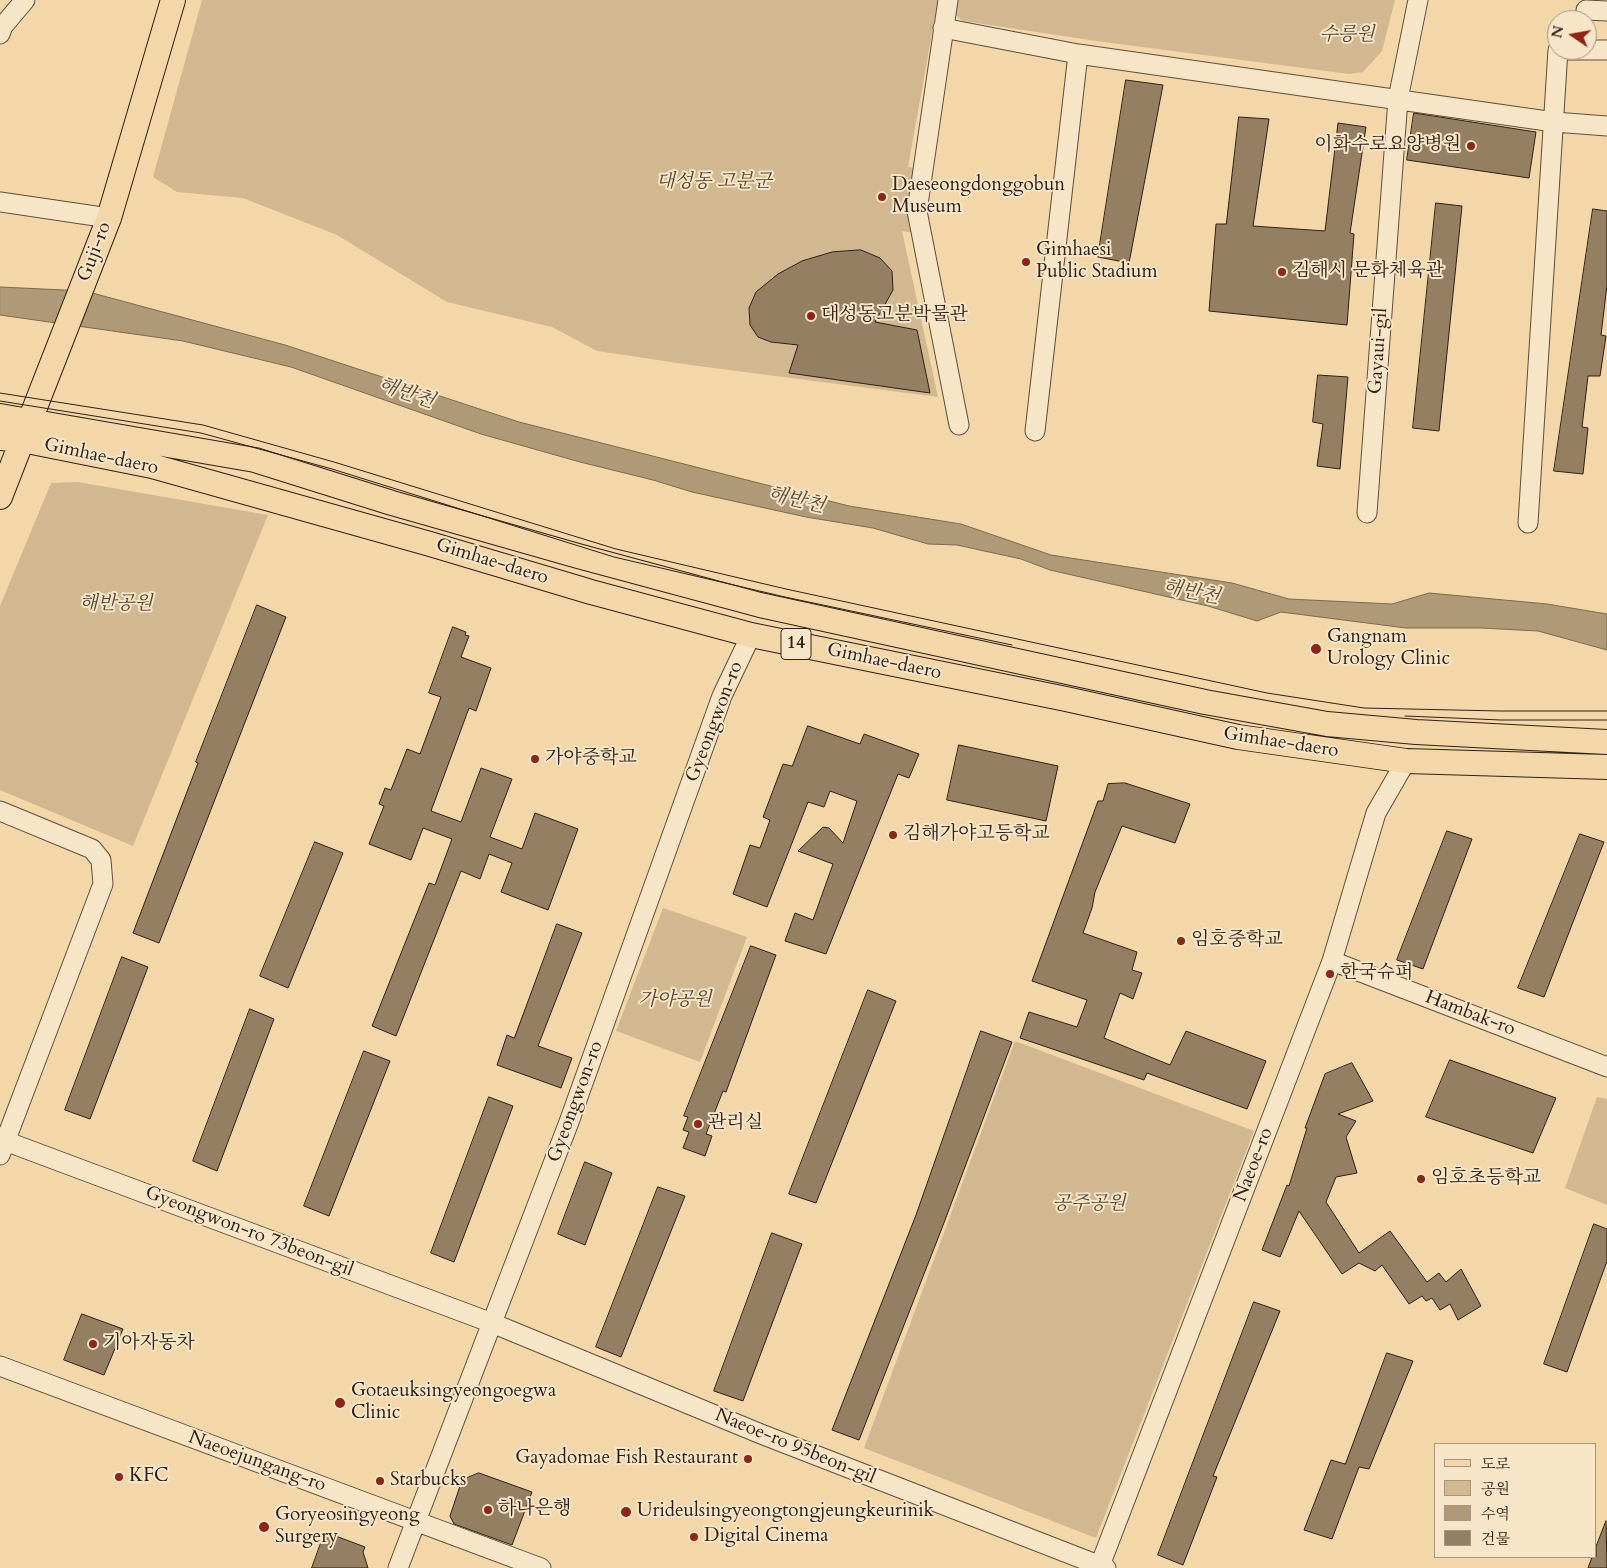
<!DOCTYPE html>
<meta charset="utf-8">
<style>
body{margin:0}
#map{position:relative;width:1607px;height:1568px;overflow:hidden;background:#f3d7a9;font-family:Cardo,"Noto Serif KR",serif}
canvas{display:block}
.legend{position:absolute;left:1434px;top:1443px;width:162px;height:115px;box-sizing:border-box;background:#f7e5c7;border:1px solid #a79680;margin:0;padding:6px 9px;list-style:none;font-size:15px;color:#2e2016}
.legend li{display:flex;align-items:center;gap:10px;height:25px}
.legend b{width:25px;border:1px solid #a79680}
.north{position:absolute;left:1547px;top:10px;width:50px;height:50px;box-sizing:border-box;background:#f7e5c7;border:1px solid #a79680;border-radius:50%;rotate:282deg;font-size:14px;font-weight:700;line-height:20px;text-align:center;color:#2e2016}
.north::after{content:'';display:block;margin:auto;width:18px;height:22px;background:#8f2418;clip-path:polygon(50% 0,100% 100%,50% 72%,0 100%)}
</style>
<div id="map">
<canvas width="1607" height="1568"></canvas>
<ul class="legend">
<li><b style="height:6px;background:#f3d7a9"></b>도로</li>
<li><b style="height:14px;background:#d2b890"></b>공원</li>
<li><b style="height:14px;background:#b09977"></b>수역</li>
<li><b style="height:14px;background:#947f62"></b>건물</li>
</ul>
<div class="north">N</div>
</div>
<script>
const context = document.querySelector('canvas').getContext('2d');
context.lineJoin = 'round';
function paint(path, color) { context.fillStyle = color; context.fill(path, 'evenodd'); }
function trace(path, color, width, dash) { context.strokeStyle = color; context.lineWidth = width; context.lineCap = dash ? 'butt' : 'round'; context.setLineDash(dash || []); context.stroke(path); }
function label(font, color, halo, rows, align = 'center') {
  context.font = font + ' Cardo,"Noto Serif KR",serif'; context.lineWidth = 4; context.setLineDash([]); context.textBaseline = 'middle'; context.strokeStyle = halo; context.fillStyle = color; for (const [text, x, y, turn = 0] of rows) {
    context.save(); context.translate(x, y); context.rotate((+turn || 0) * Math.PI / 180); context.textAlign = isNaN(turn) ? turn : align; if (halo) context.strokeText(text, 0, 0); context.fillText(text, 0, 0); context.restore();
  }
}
const green = new Path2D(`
 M 202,0 L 938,0 L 908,167 L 916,168 L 914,233 L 902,231 L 938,397 L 698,366 L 597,351 L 552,327 L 447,302 L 337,235 L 243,198 L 177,192 L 153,177 Z
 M 952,0 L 1395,0 L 1382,51 L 1363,72 L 1349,74 L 1096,41 L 963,21 L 953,13 Z
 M 78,482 L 268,515 L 133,846 L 0,790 L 0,606 L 51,483 Z
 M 663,908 L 747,937 L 700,1062 L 616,1031 Z
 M 1015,1041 L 1254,1131 L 1096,1538 L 864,1448 Z
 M 1597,1097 L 1607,1099 L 1607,1205 L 1565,1188 Z`);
const water = new Path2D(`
 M 0,287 L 85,291 L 285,345 L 519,422 L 849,506 L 961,524 L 1051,555 L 1232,583 L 1289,599 L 1392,604 L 1429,593 L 1547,604 L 1607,614 L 1607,650 L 1538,631 L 1481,628 L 1406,628 L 1281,612 L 1257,621 L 1208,606 L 1050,570 L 1021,559 L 957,545 L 928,544 L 873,528 L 806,517 L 692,492 L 653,480 L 580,462 L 481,434 L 291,367 L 183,341 L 0,315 Z`);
const building = new Path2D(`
 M 1126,80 L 1163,85 L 1129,263 L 1098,257 Z
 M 1414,113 L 1536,132 L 1529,178 L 1407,160 Z
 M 1239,117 L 1269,119 L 1253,226 L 1325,231 L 1338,123 L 1366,127 L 1350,233 L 1354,234 L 1347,325 L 1209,311 L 1216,224 L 1226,224 Z
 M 1436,203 L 1462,206 L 1439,431 L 1413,428 Z
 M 1593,209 L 1607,211 L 1607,285 L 1601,335 L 1606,336 L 1600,376 L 1588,376 L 1582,427 L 1588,428 L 1583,474 L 1554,471 Z
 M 861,250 L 880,258 L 892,271 L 893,290 L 875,322 L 917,330 L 930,393 L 789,373 L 798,345 L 771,342 L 758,337 L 750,325 L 749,308 L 756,292 L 778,274 L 802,261 L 832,252 Z
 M 1318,375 L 1348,377 L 1340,469 L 1317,466 L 1323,424 L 1313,422 Z
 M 257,605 L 286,617 L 159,943 L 133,933 L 198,763 L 196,762 Z
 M 453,627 L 466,632 L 465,635 L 469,636 L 461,657 L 491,668 L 476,711 L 469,708 L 431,811 L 461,822 L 481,768 L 512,779 L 490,837 L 522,849 L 535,813 L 578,829 L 548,910 L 501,892 L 512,863 L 489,854 L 480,879 L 461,871 L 396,1036 L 372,1026 L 429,883 L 435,885 L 452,839 L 423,828 L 411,860 L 369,844 L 384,806 L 379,804 L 385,788 L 391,790 L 407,749 L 420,754 L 441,697 L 429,693 Z
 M 808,726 L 860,744 L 864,734 L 919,754 L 909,778 L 898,774 L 826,954 L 785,941 L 795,913 L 813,920 L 833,864 L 798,851 L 823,827 L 829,828 L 843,843 L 857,801 L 830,791 L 824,807 L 808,802 L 767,907 L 733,894 L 750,845 L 760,848 L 770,820 L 763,817 L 783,764 L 792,766 Z
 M 959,745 L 1058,766 L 1046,821 L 947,800 Z
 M 1125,783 L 1190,804 L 1175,843 L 1122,826 L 1095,892 L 1092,908 L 1083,933 L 1137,952 L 1132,970 L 1142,973 L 1133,999 L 1120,993 L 1104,1038 L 1170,1065 L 1186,1031 L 1266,1061 L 1247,1109 L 1147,1073 L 1144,1080 L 1020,1038 L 1029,1012 L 1077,1027 L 1087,1000 L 1032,981 L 1098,801 L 1103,801 L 1108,784 Z
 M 1447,831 L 1472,839 L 1423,969 L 1397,960 Z
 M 1580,834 L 1604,842 L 1544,997 L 1518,988 Z
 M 315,842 L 343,853 L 288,988 L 260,976 Z
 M 557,924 L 582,933 L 538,1046 L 572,1058 L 561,1088 L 497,1065 L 507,1035 L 514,1038 Z
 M 751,946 L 776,955 L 726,1092 L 723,1091 L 706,1134 L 712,1136 L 705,1156 L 683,1148 L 689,1132 L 683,1130 L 688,1117 L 684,1116 Z
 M 122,957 L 148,967 L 90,1119 L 65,1110 Z
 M 868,990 L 896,1001 L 816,1203 L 789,1194 Z
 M 250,1009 L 274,1019 L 217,1171 L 193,1161 Z
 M 981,1031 L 1012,1042 L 942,1228 L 859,1440 L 832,1430 L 916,1215 Z
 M 364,1051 L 390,1061 L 329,1216 L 304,1206 Z
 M 1450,1060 L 1556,1098 L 1533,1153 L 1426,1117 Z
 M 1352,1063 L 1373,1101 L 1338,1114 L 1356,1121 L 1346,1137 L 1357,1173 L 1336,1177 L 1326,1202 L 1359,1253 L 1390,1231 L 1427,1282 L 1439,1273 L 1446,1282 L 1461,1269 L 1481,1306 L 1458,1320 L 1450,1304 L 1440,1310 L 1432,1298 L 1426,1301 L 1422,1296 L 1409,1304 L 1382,1265 L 1375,1271 L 1359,1263 L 1342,1274 L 1299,1211 L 1280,1257 L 1262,1250 L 1287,1185 L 1289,1186 L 1307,1128 L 1305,1128 L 1325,1074 Z
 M 489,1097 L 513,1106 L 454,1262 L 431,1253 Z
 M 585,1162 L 612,1173 L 585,1245 L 558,1234 Z
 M 658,1187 L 685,1196 L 621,1357 L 596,1347 Z
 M 1594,1224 L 1607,1229 L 1607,1261 L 1567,1372 L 1544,1364 Z
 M 772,1233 L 802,1244 L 743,1401 L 714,1391 Z
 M 1254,1302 L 1280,1311 L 1213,1476 L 1217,1477 L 1183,1565 L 1158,1555 Z
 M 82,1314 L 123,1329 L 104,1375 L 64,1360 Z
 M 1387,1353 L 1413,1361 L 1369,1469 L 1359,1467 L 1332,1539 L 1304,1530 L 1331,1460 L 1345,1464 Z
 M 479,1473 L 532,1492 L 512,1545 L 454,1524 L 450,1516 L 462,1480 Z
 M 1606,1521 L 1607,1568 L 1588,1568 L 1592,1557 L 1596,1557 L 1596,1547 Z
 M 325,1532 L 365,1547 L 363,1552 L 368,1568 L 312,1568 Z`);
const minor = new Path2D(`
 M 948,0 L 917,211 L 959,425
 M 1586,10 L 1607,11
 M 943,28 L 1078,54 L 1554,122 L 1607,126
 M 0,34 L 3,26 L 25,0
 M 0,202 L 109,218
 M 1035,431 L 1078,54
 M 1367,513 L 1398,99 L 1418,0
 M 1528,523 L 1558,50 L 1607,50
 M 0,811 L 92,849 L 101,860 L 103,884 L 0,1155
 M 1332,961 L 1607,1067
 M 5,1141 L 492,1323 L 761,1434 L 1106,1568
 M 0,1366 L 541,1568
 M 398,1568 L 569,1122 L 722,696 L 751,635
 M 1099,1568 L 1332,961 L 1376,813 L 1406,761`);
const major = new Path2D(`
 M 0,416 L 255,460 L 392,503 L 578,556 L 760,605 L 1205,702 L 1327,724 L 1416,732 L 1607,742
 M 0,438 L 22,440 L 152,466 L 430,544 L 591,592 L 751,635 L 1066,699 L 1238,737 L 1406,761 L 1607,767
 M 0,497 L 109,218 L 173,0`);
const tram = new Path2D(`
 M 0,393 L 203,425 L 334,462 L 616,549 L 786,589 L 1267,693 L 1364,708 L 1500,711 L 1607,711
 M 0,401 L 201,433 L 332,469 L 614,557 L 785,597 L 1012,645
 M 1405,716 L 1501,720 L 1607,720`);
const markers = [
 [1471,146,5,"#8f2418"],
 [882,197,5,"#8f2418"],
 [1026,262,5,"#8f2418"],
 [1282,272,5,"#8f2418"],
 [811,316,5,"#8f2418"],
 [1316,649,6,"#8f2418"],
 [535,759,5,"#8f2418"],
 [893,835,5,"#8f2418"],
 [1181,941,5,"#8f2418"],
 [1330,974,5,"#8f2418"],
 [698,1124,5,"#8f2418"],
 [1421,1179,5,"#8f2418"],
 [93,1344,5,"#8f2418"],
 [340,1403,6,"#8f2418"],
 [748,1459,5,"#8f2418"],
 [119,1477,5,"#8f2418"],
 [380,1481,5,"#8f2418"],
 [488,1510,5,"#8f2418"],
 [626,1512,6,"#8f2418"],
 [264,1527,6,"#8f2418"],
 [694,1537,5,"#8f2418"]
];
const shields = [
 [796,644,30]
];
const shieldNames = [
 ["14",796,644]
];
const parkNames = [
 ["수릉원",1347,36],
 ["대성동 고분군",714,183],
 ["해반공원",116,605],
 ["가야공원",675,1001],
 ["공주공원",1089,1205]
];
const poiNames = [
 ["이화수로요양병원",1461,146,"right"],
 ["Daeseongdonggobun",892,186],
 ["Museum",892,208],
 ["Gimhaesi",1036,251],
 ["Public Stadium",1036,273],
 ["김해시 문화체육관",1292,272],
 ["대성동고분박물관",821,316],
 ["Gangnam",1327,638],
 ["Urology Clinic",1327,660],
 ["가야중학교",545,759],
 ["김해가야고등학교",903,835],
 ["임호중학교",1191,941],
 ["한국슈퍼",1340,974],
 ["관리실",708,1124],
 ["임호초등학교",1431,1179],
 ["기아자동차",103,1344],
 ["Gotaeuksingyeongoegwa",351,1392],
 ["Clinic",351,1414],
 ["Gayadomae Fish Restaurant",738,1459,"right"],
 ["KFC",129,1477],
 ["Starbucks",390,1481],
 ["하나은행",498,1510],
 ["Urideulsingyeongtongjeungkeurinik",637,1512],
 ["Goryeosingyeong",275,1516],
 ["Surgery",275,1538],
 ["Digital Cinema",704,1537]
];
const streetNames = [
 ["Guji-ro",95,252,-69],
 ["Gayaui-gil",1379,351,-86],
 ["Gimhae-daero",101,457,12],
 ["Gimhae-daero",492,562,17],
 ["Gimhae-daero",884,662,12],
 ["Gyeongwon-ro",715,722,-69],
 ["Gimhae-daero",1281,743,9],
 ["Hambak-ro",1470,1014,21],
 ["Gyeongwon-ro",576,1102,-70],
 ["Naeoe-ro",1254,1165,-69],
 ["Gyeongwon-ro 73beon-gil",249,1232,21],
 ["Naeoe-ro 95beon-gil",795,1447,22],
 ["Naeoejungang-ro",257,1462,20]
];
const waterNames = [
 ["해반천",406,394,19],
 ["해반천",796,501,13],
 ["해반천",1191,593,11]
];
paint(green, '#d2b890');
paint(water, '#b09977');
trace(water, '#7c6950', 1);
paint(building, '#947f62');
trace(building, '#2e2016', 1);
trace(minor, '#5f4e3b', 21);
trace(major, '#2e2016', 26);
trace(minor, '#f7e5c7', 19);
trace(major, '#f3d7a9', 24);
trace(tram, '#2e2016', 1);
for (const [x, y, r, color] of markers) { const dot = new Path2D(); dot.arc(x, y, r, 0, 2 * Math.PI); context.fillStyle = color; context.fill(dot); trace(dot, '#f7e5c7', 2); }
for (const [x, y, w] of shields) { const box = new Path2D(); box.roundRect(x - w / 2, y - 15.5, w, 31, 4); context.fillStyle = '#f7e5c7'; context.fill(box); trace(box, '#2e2016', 1); }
label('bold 18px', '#2e2016', null, shieldNames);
label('italic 19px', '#574634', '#f7e5c7', parkNames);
label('19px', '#2e2016', '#f7e5c7', poiNames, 'left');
label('19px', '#2e2016', '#f7e5c7', streetNames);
label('italic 20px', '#5c4a38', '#f7e5c7', waterNames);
</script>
